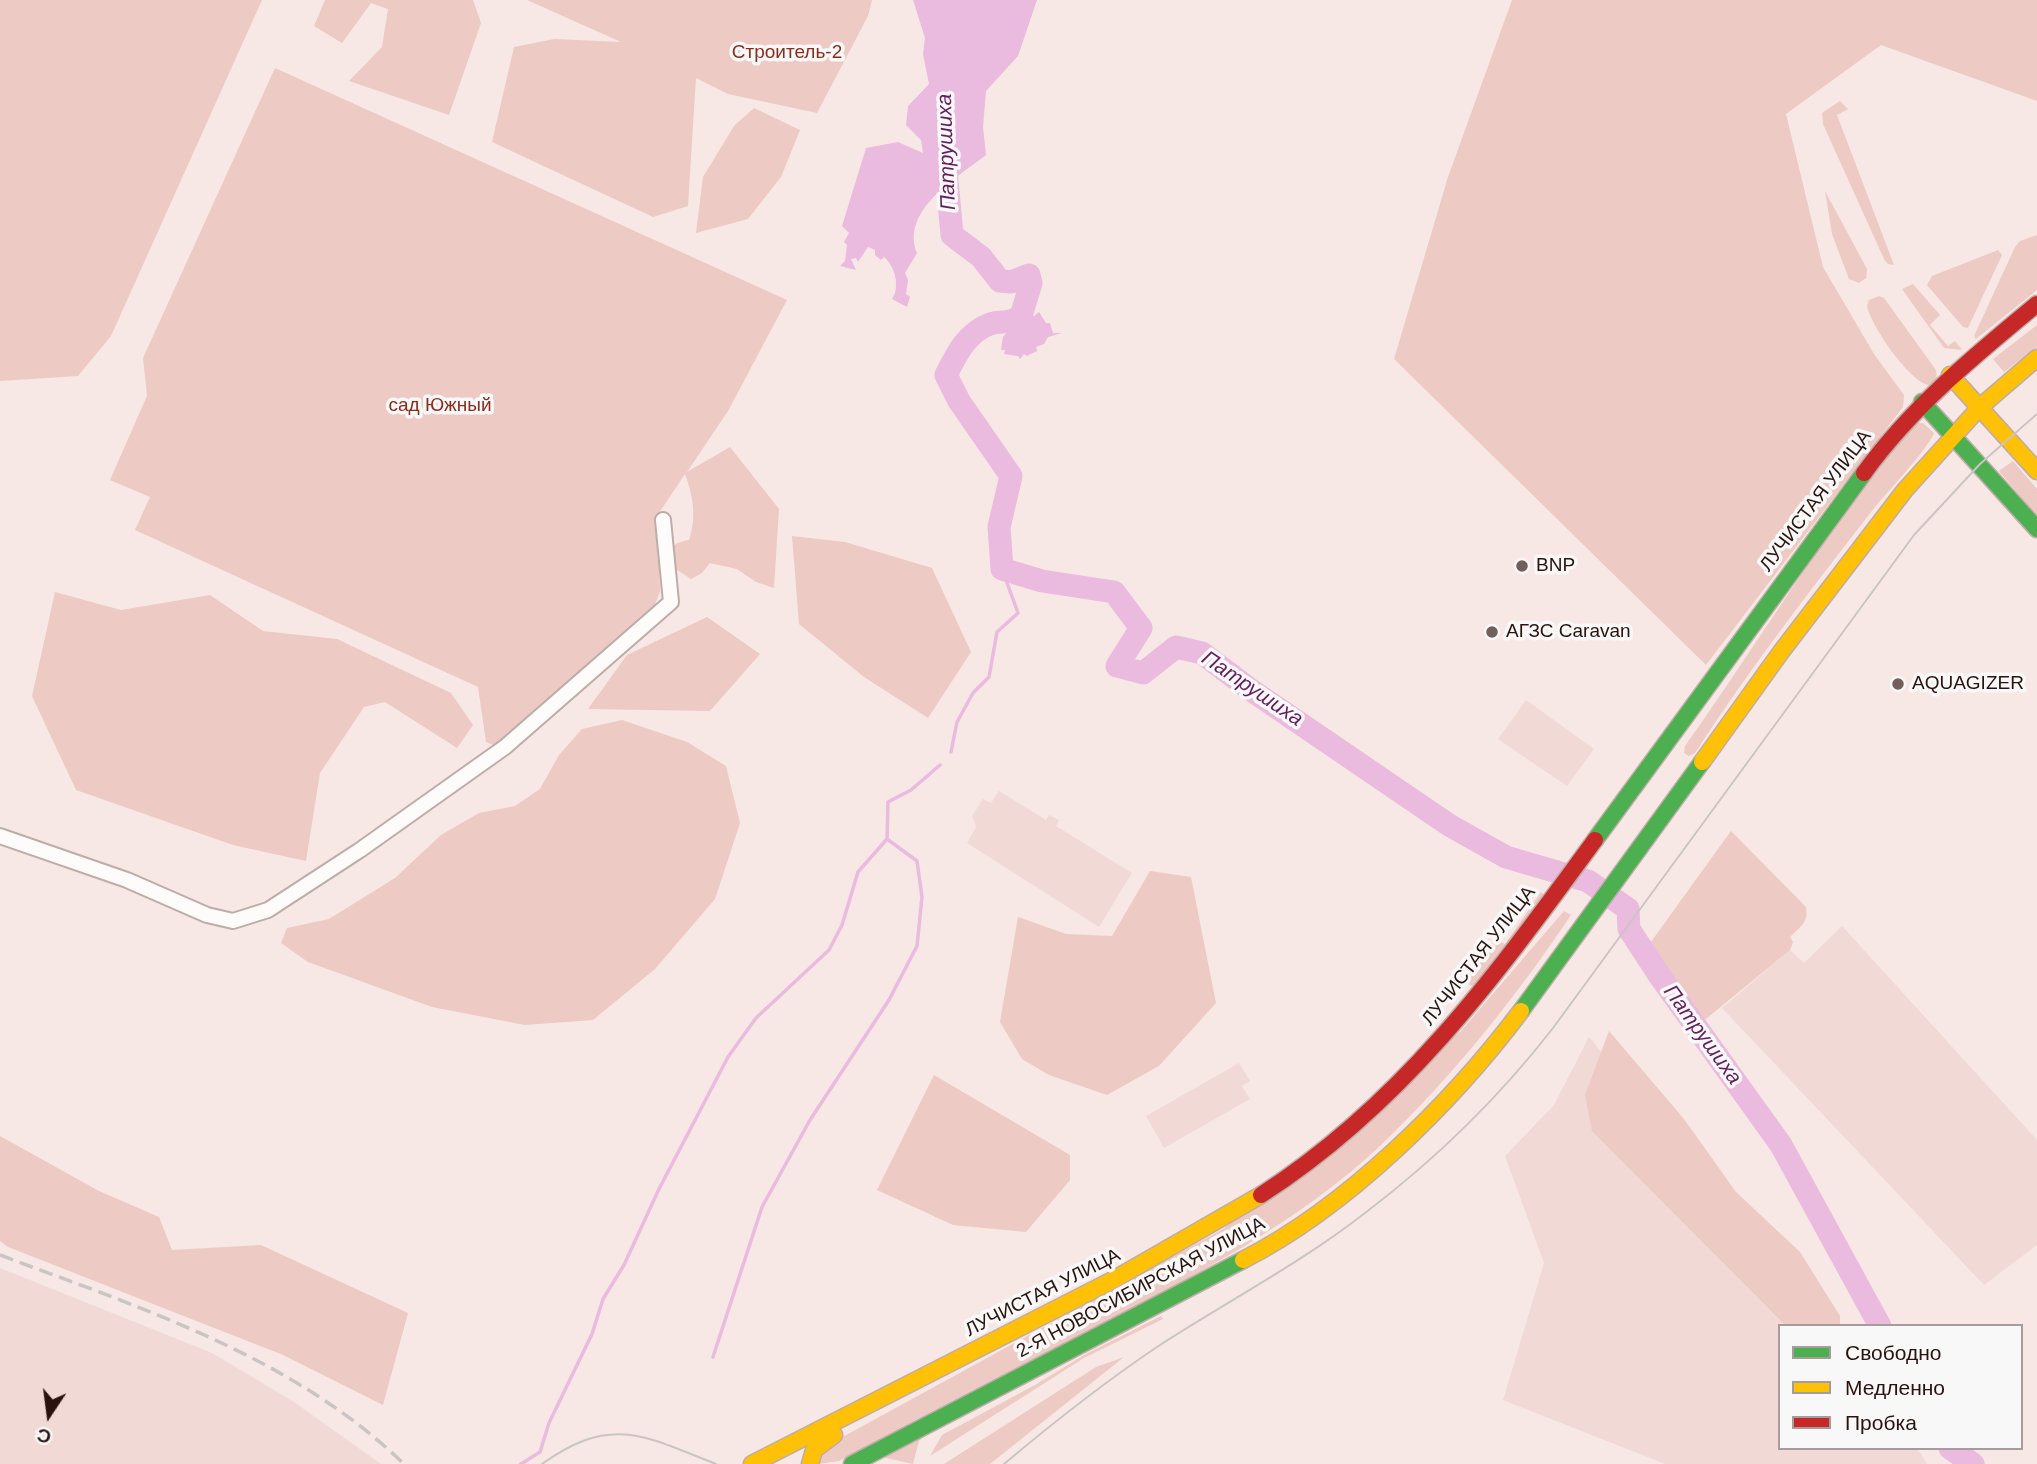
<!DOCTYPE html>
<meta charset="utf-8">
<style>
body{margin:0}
#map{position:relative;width:2037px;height:1464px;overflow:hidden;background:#f7e8e5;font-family:Arial,sans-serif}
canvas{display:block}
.legend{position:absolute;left:1778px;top:1324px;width:245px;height:126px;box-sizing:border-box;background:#f8f8f8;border:2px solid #a69c9b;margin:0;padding:9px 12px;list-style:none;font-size:21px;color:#2a130f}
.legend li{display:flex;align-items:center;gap:14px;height:35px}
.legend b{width:35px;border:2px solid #a69c9b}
.north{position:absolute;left:14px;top:1380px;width:70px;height:70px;-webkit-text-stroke:5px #f8f8f8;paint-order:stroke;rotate:193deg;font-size:19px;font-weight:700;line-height:28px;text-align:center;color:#2a130f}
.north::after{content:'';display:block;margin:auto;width:24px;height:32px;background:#2a130f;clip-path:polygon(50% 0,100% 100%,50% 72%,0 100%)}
</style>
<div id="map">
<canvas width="2037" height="1464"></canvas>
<ul class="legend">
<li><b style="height:9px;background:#4caf50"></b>Свободно</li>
<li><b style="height:9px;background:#ffc107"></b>Медленно</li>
<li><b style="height:9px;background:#c62828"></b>Пробка</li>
</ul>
<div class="north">С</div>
</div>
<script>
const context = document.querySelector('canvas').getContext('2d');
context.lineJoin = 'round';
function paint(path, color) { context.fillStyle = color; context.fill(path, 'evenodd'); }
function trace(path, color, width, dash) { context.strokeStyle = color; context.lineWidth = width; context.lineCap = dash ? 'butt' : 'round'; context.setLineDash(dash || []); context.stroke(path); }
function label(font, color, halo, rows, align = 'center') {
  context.font = font + ' Arial,sans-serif'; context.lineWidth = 7; context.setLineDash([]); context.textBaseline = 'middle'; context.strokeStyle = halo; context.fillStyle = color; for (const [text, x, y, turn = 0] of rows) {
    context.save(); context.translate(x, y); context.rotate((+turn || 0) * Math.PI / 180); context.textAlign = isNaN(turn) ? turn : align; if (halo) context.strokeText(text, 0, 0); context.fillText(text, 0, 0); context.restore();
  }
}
const built = new Path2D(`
 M 1526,700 L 1594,749 L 1567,786 L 1498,739 Z
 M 999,791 L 1046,820 L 1049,815 L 1059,820 L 1056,826 L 1132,873 L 1099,927 L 967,843 L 976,827 L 972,816 L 983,799 L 991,803 Z
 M 1842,926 L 2037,1140 L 2037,1245 L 1984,1285 L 1722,1008 L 1790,950 L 1804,963 Z
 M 1589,1037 L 1825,1326 L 1780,1326 L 1780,1448 L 1917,1448 L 1927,1464 L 1665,1464 L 1503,1400 L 1544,1263 L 1505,1156 L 1554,1105 Z
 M 1239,1063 L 1250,1081 L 1242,1086 L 1250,1099 L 1164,1148 L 1146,1116 Z
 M 0,1268 L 212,1353 L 294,1402 L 381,1464 L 0,1464 Z`);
const green = new Path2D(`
 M 0,0 L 262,0 L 111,336 L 78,376 L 0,381 Z
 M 325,0 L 473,0 L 481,23 L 449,115 L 349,81 L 382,47 L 388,9 L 371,3 L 342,43 L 314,26 Z
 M 527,0 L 872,0 L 868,16 L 817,113 L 728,94 L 696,78 L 688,206 L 653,217 L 492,142 L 514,47 L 554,39 L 621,42 Z
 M 1512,0 L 2037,0 L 2037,101 L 1881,45 L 1786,114 L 1823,267 L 1874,354 L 1904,395 L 1903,407 L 1706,665 L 1394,359 L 1448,177 Z
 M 275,68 L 787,300 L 728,411 L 687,472 L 730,447 L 779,509 L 774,588 L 756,582 L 737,569 L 710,563 L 702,573 L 691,579 L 670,565 C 670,548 671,543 689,540 C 697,517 693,496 685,474 L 657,516 L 660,591 L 654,607 L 496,746 L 486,742 L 478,687 L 135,530 L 150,497 L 110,480 L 147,396 L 143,358 Z
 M 1840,101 L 1848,109 L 1837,115 L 1894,265 L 1888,264 L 1884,259 L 1823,124 L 1822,113 Z
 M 754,108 L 800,130 L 781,177 L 748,219 L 696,233 L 703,177 L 734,126 Z
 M 1825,191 L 1867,269 L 1866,278 L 1859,283 L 1849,279 L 1832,234 Z
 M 2037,235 L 2037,290 L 1976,339 L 1974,336 L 2015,247 L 2020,241 Z
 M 1998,250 L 2002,255 L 1968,328 L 1963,327 L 1927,285 L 1932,276 Z
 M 1913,284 L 1940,315 L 1930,325 L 1948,346 L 1955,341 L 1962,350 L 1944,348 L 1902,289 Z
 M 1879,296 L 1884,298 L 1936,370 L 1937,379 L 1929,385 C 1910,383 1870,324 1867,306 L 1869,300 Z
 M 2037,325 L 2037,347 L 2004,372 L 1993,359 Z
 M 1916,423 L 1923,423 L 1934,433 C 1927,451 1882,497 1868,516 C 1808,593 1748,671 1695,753 L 1689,756 L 1684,753 L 1685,746 C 1762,638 1829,523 1916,423 Z
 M 2013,461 L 2037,489 L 2037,516 L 1999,471 Z
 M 792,536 L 845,542 L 932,568 L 971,652 L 928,718 L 864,677 L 799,624 Z
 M 55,592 L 121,610 L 210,595 L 263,631 L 337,639 L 451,693 L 473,725 L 457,748 L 385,702 L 364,707 L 320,773 L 306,861 L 233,845 L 76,790 L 32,696 Z
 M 707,617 L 760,654 L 710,711 L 588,709 L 627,655 Z
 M 622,720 L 687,742 L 726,766 L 740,823 L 715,899 L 655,969 L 593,1020 L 525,1025 L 432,1007 L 308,962 L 281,943 L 287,928 L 329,919 L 395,878 L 441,835 L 479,813 L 515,806 L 540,789 L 559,755 L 582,729 Z
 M 1731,831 L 1806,907 C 1809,922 1800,927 1790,937 L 1793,942 L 1790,950 L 1701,1023 L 1648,946 Z
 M 1150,871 L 1191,877 L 1216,1003 L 1159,1066 L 1107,1095 L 1049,1075 L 1022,1059 L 1000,1022 L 1018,917 L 1066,934 L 1112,936 Z
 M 1541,892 L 1545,895 L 1479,982 L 1471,986 L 1467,983 L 1466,977 L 1487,945 L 1499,941 L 1505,944 Z
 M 1564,911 L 1571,915 C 1516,997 1454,1075 1382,1144 C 1299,1223 1194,1276 1093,1328 C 1008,1372 923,1415 839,1461 L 819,1464 L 817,1451 L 1223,1229 L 1460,1032 Z
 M 1609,1031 L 1684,1119 L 1736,1192 L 1800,1252 L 1840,1316 L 1840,1326 L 1786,1326 L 1592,1131 L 1585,1095 Z
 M 934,1075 L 1070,1155 L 1070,1180 L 1026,1232 L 953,1225 L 877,1190 Z
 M 0,1136 L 99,1191 L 159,1217 L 172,1250 L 261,1245 L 408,1313 L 383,1405 L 283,1355 L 8,1247 L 0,1241 Z
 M 1161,1316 L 1163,1319 L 1084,1358 L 930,1456 L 942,1435 L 1035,1385 L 1084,1355 Z
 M 1124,1357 L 990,1464 L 944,1464 L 1096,1367 Z
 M 925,1435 L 919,1441 L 913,1464 L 882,1457 Z`);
const water = new Path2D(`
 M 913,0 L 1037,0 L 1018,56 L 986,91 L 983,127 L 986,155 C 958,177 900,210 917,253 L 905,273 L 908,280 L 906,294 L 910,297 L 907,307 L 892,299 C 900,288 896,267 884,257 L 881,260 L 875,255 L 875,250 L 868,247 L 858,262 L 856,258 L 851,259 L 856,270 L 840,266 L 845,261 L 847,245 L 844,242 L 849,233 L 842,226 L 866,148 L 898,142 L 923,153 L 921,140 L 906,125 L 908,106 L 929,84 L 923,54 L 925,38 Z
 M 1024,298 L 1030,300 L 1028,311 L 1034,316 L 1039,312 L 1046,323 L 1050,323 L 1053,333 L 1062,333 L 1048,337 L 1044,344 L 1036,347 L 1037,351 L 1027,356 L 1024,354 L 1020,359 L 1018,356 L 1004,354 L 1005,350 L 1001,350 L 1003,337 L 1010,329 L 1008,324 L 1012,319 L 1012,315 L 1001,319 L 1002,316 L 1011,308 L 1026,304 Z`);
const stream = new Path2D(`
 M 951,752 L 957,722 L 973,693 L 989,677 L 997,632 L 1018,613 L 1002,569
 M 713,1357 L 762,1207 L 810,1120 L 889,1000 L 917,946 L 922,897 L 917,861 L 887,839 L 888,802 L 911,790 L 940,765
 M 521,1464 L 540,1452 L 549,1423 L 592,1334 L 603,1299 L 624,1265 L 659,1189 L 728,1057 L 756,1018 L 829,950 L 842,925 L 858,872 L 887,839`);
const river = new Path2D(`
 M 945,158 L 952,235 L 981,257 L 1000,281 L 1011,282 L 1029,275 L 1031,283 L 1021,316 C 1006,325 1003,320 990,324 C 967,332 956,355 946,375 L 959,401 L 1011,476 L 999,527 L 1002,569 L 1042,581 L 1114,592 L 1141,628 L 1117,666 L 1143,673 L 1176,647 L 1202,653 L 1251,690 L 1449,825 L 1506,857 L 1588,881 L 1628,909 L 1629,929 L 1659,975 L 1781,1145 L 1880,1326
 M 1950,1448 L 1973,1464`);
const street = new Path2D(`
 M 0,836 L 127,880 L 207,915 L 233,921 L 268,910 L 360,850 L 505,747 L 671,602 L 663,520`);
const fast = new Path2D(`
 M 1922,402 L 2037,529
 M 1595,840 L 1864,473
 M 1521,1011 L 1702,762
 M 852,1464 L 1243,1260`);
const slow = new Path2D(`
 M 1950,375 L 2037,471
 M 1702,762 L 1781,652 L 1905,490 L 1980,407 L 2037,358
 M 1243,1260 C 1347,1207 1451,1104 1521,1011
 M 752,1464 L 1113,1280 L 1261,1195
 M 810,1464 L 814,1450 L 834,1435`);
const jam = new Path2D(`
 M 1864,473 C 1912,407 1974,356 2037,304
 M 1261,1195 C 1404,1103 1496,975 1595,840`);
const tram = new Path2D(`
 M 542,1464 C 612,1414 644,1436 716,1464
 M 1004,1464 C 1054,1422 1106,1381 1160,1345 C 1228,1301 1301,1263 1365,1213 C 1436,1159 1498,1099 1553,1028 L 1914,535 L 1980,464 L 2037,414`);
const rail = new Path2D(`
 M 0,1255 C 143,1309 292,1356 404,1464`);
const markers = [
 [1522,566,7,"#725e5a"],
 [1492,632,7,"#725e5a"],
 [1898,684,7,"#725e5a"]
];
const parkNames = [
 ["Строитель-2",787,53],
 ["сад Южный",440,406]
];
const streetNames = [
 ["ЛУЧИСТАЯ УЛИЦА",1816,501,-53],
 ["ЛУЧИСТАЯ УЛИЦА",1479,956,-52],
 ["2-Я НОВОСИБИРСКАЯ УЛИЦА",1141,1288,-28],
 ["ЛУЧИСТАЯ УЛИЦА",1043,1293,-27]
];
const poiNames = [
 ["BNP",1536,566],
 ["АГЗС Caravan",1506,632],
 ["AQUAGIZER",1912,684]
];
const waterNames = [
 ["Патрушиха",947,152,-92],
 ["Патрушиха",1252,689,34],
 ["Патрушиха",1702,1035,54]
];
paint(built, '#f1d9d5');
paint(green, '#edcac3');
paint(water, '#eabadf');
trace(stream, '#eabadf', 3.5);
trace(river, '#eabadf', 23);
trace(street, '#beaca8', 18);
trace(fast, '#beaca8', 19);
trace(slow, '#beaca8', 19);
trace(jam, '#beaca8', 19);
trace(street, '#fefcfb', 14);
trace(fast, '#4caf50', 16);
trace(slow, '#ffc107', 16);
trace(jam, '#c62828', 16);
trace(tram, '#cac5c5', 2);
trace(rail, '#cac5c5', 3.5, [14, 7]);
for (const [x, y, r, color] of markers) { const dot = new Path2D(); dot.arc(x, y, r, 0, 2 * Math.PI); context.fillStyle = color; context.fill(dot); trace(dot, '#f8f8f8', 2.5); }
label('19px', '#8a2d1f', '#f8f8f8', parkNames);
label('19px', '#2a130f', '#f8f8f8', streetNames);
label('19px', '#2a130f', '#f8f8f8', poiNames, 'left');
label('italic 21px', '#641e5f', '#f8f8f8', waterNames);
</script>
